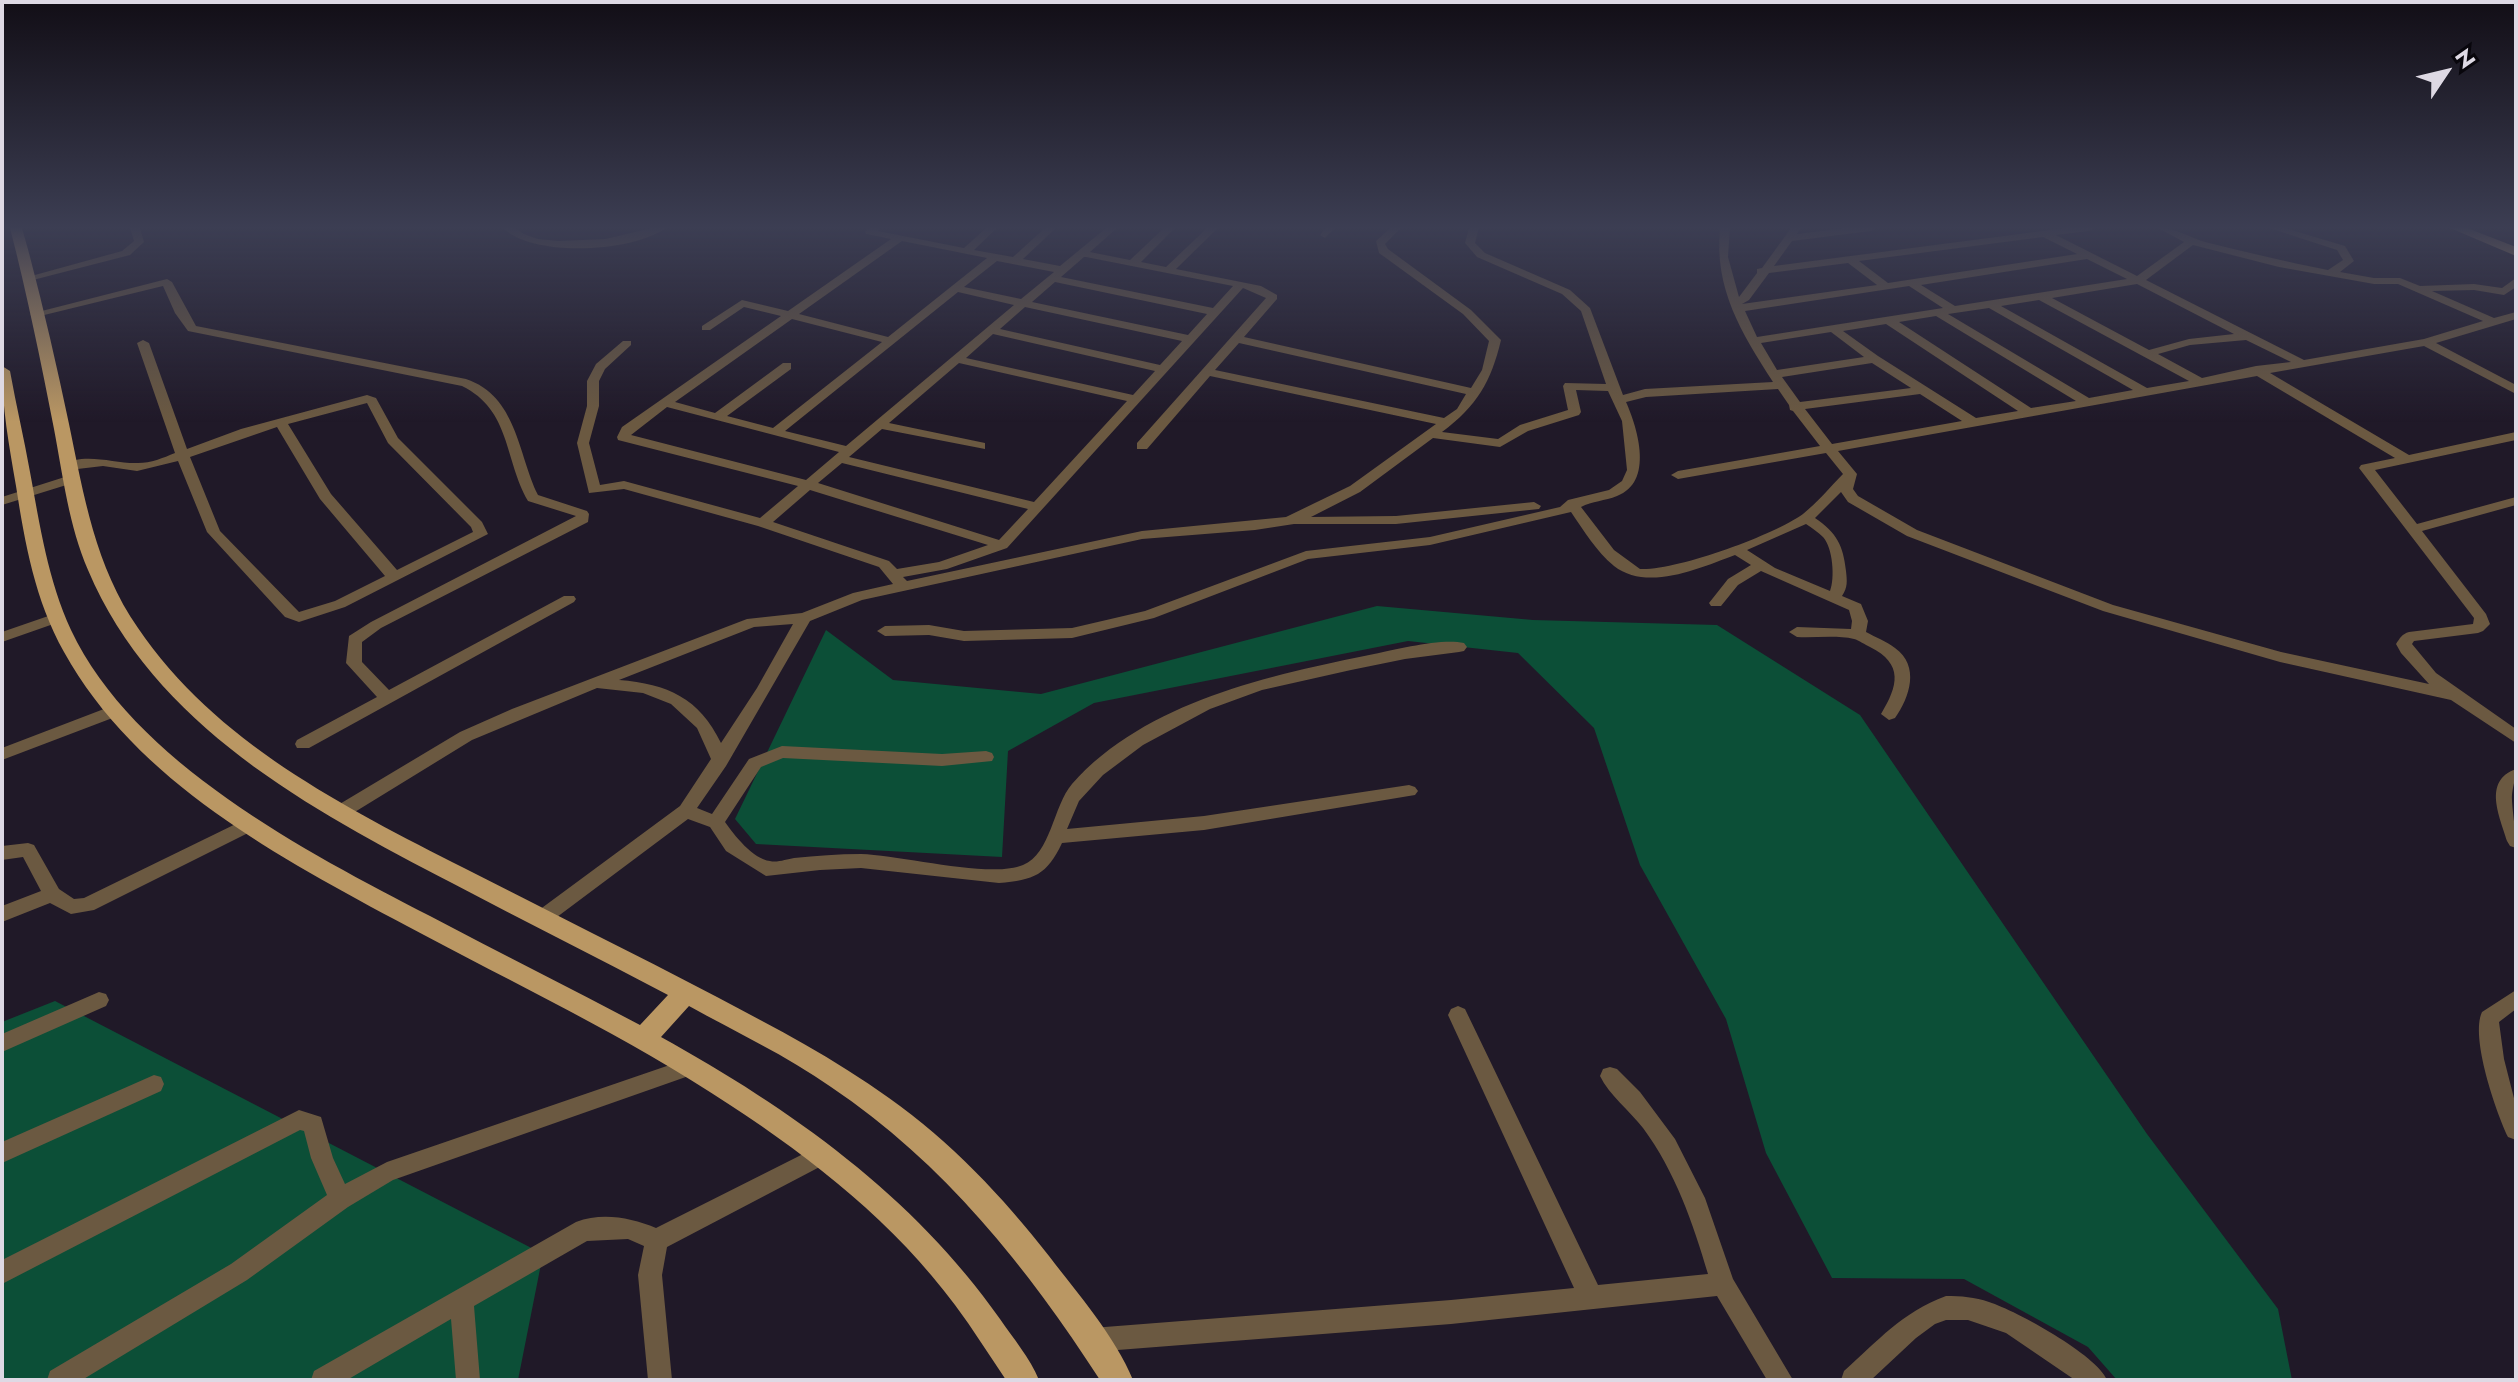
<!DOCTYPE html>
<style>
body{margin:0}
#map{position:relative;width:2518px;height:1382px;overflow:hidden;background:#201928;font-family:Jost,sans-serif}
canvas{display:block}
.frame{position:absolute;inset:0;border:4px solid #ded9e4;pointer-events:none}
.north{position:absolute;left:2406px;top:32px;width:80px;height:80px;-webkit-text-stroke:6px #08060c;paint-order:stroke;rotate:55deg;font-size:22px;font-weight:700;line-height:32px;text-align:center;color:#ded9e4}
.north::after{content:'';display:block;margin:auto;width:28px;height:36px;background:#ded9e4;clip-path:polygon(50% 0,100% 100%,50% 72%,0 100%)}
</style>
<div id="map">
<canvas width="2518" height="1382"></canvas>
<div class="frame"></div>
<div class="north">N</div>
</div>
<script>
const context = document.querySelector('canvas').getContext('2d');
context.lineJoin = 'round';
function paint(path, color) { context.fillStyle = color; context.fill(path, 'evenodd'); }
const forest = new Path2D(`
 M 1377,606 L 1533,620 L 1717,625 L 1860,715 L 2147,1134 L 2278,1309 L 2292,1380 L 2117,1380 L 2088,1347 L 1964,1279 L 1832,1278 L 1766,1153 L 1726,1019 L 1640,865 L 1594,728 L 1518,653 L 1408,641 L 1094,703 L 1008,751 L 1002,857 L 756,844 L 735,819 L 826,630 L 893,680 L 1041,694 Z
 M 55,1001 L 543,1254 L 518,1380 L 2,1380 L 2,1022 Z`);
const street = new Path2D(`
 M 130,228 L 140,228 L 144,242 L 130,255 L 29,281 L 24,278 L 122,251 L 134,241 Z
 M 503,228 L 515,228 L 524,234 L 538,239 L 559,241 L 605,239 L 652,228 L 666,228 C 633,252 534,258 503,228 Z
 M 869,228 L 880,228 L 878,231 L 964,248 L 986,228 L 997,228 L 974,250 L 1013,257 L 1045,228 L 1056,228 L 1023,259 L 1060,266 L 1106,228 L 1117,228 L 1090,252 L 1130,260 L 1164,228 L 1175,228 L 1141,262 L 1166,267 L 1207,228 L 1218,228 L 1176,269 L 1261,286 L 1277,295 L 1277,299 L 1244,337 L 1471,388 L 1482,370 L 1489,341 L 1463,314 L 1379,253 L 1376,241 L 1390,228 L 1401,228 L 1385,244 L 1388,249 L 1471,310 L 1501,340 C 1491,382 1477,406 1442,432 L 1498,439 L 1520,425 L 1568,410 L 1563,386 L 1565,383 L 1606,384 L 1581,311 L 1562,294 L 1477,257 L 1465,243 L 1469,228 L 1479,228 L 1475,243 L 1485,253 L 1570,290 L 1590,308 L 1623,395 L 1645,389 L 1773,382 C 1741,332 1714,289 1720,228 L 1730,228 L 1728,257 L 1739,297 L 1757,273 L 1757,269 L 1762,268 L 1791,228 L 1801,228 L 1797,234 L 1845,228 L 1876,228 L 1871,231 L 1792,241 L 1774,266 L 2065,228 L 2094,228 L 2089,231 L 2056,235 L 2137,276 L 2184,242 L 2158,228 C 2176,228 2189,237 2205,242 C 2246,252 2287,262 2328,270 L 2343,260 L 2337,250 L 2269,228 L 2285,228 L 2345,246 L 2354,261 L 2340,272 L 2374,278 L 2400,278 L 2420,286 L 2474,284 L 2502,288 L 2516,278 L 2516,287 L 2504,295 L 2474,290 L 2432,291 L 2494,318 L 2516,312 L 2516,319 L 2436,343 L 2516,385 L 2516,394 L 2424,346 L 2270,373 L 2409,455 L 2516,432 L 2516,440 L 2375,470 L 2417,524 L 2516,497 L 2516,505 L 2422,531 L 2486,614 L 2490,624 L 2483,631 L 2478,633 L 2414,641 L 2412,644 L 2436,673 L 2516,729 L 2516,743 L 2451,700 L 2280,662 L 2103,611 L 1907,536 L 1848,502 L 1841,492 L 1815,518 C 1837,533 1843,545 1846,571 C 1847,581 1848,587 1842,596 L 1861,604 L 1868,621 L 1866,632 C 1875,637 1886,641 1895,648 C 1920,666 1910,697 1895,718 L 1889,720 L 1881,714 C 1898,686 1904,664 1870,647 C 1865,645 1859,640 1854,639 C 1837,635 1815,638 1797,637 L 1789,632 L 1797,627 L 1851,629 L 1852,621 L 1849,610 L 1761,571 L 1738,585 L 1721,606 L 1711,606 L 1709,603 L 1728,579 L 1751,565 L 1735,555 C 1700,568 1647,592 1614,566 C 1596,551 1584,531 1571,512 L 1430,545 L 1308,559 L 1154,618 L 1072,638 L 964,641 L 929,635 L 885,636 L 877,631 L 885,626 L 929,625 L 964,631 L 1072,628 L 1145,611 L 1306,551 L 1430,537 L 1560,507 L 1568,500 L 1609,490 L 1622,481 L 1627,470 L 1622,421 L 1608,391 L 1576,390 L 1581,412 L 1579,415 L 1528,431 L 1500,447 L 1433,438 L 1360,492 L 1311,517 L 1396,516 L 1534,502 L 1541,506 L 1539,509 L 1396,524 L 1294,524 L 1255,530 L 1142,539 L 862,600 L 810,621 L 726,766 L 697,808 L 712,814 L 749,759 L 782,746 L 942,754 L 986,751 L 992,753 L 994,757 L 992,761 L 942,766 L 783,758 L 761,767 L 725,822 C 734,835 753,859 770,861 C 777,863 787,859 794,858 C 816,856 838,854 861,854 C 901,855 990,879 1023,865 C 1051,854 1053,806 1072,784 C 1146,701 1271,675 1374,654 C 1399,649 1441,638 1464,643 L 1467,647 L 1464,651 L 1459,652 L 1405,659 L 1351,670 L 1262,690 L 1210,709 L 1143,745 L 1103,775 L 1079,801 L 1067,829 L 1204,816 L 1409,785 L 1415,787 L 1418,791 L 1415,795 L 1204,830 L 1062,843 C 1047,875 1034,880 999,883 L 861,868 L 820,870 L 766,876 L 726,851 L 710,827 L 688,819 L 549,923 L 542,926 L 535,923 L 533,918 L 535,913 L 680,806 L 711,759 L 697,728 L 671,704 L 643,693 L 597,688 L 472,740 L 345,818 L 333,818 L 330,813 L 333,808 L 460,732 L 512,709 L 747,619 L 802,613 L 853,593 L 893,584 L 879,567 L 758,526 L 624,489 L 589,493 L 577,443 L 587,406 L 587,381 L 596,364 L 623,341 L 631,341 L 631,345 L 605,369 L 599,381 L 599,406 L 589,443 L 600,485 L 624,481 L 760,518 L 798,486 L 618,440 L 617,437 L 622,427 L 781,316 L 744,307 L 710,330 L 702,330 L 702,326 L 742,300 L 788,311 L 891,239 L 866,234 L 865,232 ZM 2043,237 L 2077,254 L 1888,283 L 1859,261 ZM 902,241 L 987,258 L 888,337 L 799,314 ZM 2193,245 L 2279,267 L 2374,284 L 2398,284 L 2483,321 L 2424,339 L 2304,360 L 2146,280 ZM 1084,257 L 1086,257 L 1233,286 L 1213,308 L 1061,277 ZM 2087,259 L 2127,279 L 1955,306 L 1921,285 ZM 997,261 L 1054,272 L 1021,299 L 964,287 ZM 1848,263 L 1877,285 L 1742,304 L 1749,300 L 1769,273 ZM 1055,282 L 1207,314 L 1188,335 L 1032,302 ZM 2137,284 L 2234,334 L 2189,339 L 2149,350 L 2052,298 ZM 1909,286 L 1943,308 L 1757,337 L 1745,311 ZM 1243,288 L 1266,298 L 1137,443 L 1137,449 L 1147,449 L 1210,376 L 1436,424 L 1350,486 L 1286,517 L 1142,531 L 907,581 L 903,577 L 947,569 L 1007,548 ZM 958,292 L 1014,305 L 846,446 L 785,431 ZM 2039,300 L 2189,381 L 2147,388 L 2001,306 ZM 1025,307 L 1182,341 L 1160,365 L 1000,329 ZM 1989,308 L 2133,390 L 2089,398 L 1948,314 ZM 1936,316 L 2076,401 L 2031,408 L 1899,322 ZM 792,319 L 882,342 L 773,428 L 727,416 L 791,369 L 791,363 L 783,363 L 715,413 L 675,402 ZM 1886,324 L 2018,411 L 1976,418 L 1878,356 L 1843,331 ZM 1831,332 L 1864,357 L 1777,370 L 1761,343 ZM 993,334 L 1155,371 L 1133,395 L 966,358 ZM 2246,340 L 2291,362 L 2256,366 L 2202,378 L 2158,354 L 2190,345 ZM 1239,343 L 1466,394 L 1457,409 L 1444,418 L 1215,370 ZM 959,363 L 1127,401 L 1034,502 L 849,457 L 882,429 L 985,449 L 985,443 L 889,423 ZM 1872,363 L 1911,388 L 1800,402 L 1782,377 ZM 2257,376 L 2395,458 L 2361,465 L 2359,468 L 2474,618 L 2473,624 L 2409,632 C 2402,634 2400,638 2396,644 L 2401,653 L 2429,684 L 2281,652 L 2113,605 L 1917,530 L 1858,496 L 1853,489 L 1857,474 L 1838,451 ZM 1778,389 L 1789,405 L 1790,410 L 1793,411 L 1820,446 L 1678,471 L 1671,475 L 1678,479 L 1826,453 L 1843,474 C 1830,487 1818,502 1803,514 C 1774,535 1676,571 1640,569 L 1614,550 L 1581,507 C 1592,501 1605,501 1617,496 C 1654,482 1638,429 1626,402 L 1646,397 ZM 1920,394 L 1962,421 L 1832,444 L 1805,409 ZM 667,407 L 839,452 L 806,480 L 631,435 ZM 842,463 L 1028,509 L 999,540 L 818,483 ZM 810,490 L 988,545 L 939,562 L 897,569 L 889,561 L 773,522 ZM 1806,524 C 1812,528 1818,532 1823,537 C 1833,548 1835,578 1830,591 L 1775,568 L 1747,550 ZM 793,624 L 757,688 L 721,743 C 699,698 668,684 619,680 L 754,627 Z
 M 1325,228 L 1335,228 L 1325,238 L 1320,235 Z
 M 167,279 L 172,282 L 196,326 L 466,379 C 517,396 518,454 538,495 L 587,511 L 589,514 L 588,522 L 381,628 L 362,642 L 362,662 L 389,690 L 564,596 L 574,596 L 576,599 L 574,602 L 309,748 L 297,748 L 295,744 L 297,740 L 377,697 L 346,663 L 349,636 L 371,622 L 576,516 L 528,501 C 504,459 511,410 462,386 L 188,331 L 175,313 L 163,286 L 36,317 L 30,314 Z
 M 143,340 L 149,343 L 187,449 L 241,429 L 367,395 L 376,398 L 398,438 L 482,522 L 488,534 L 345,607 L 299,622 L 285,617 L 207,532 L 178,461 L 137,471 L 103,466 L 69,470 L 62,466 C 83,451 114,464 138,463 C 151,463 163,458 175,453 L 137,343 ZM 367,403 L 388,443 L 471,527 L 473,532 L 397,570 L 331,494 L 288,424 ZM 277,427 L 320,499 L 385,576 L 335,601 L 299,612 L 220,531 L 190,457 Z
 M 71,475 L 76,476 L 76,482 L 2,505 L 2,497 Z
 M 57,613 L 65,618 L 62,621 L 2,642 L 2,632 Z
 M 117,704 L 125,710 L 123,714 L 2,760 L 2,748 Z
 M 2516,769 C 2516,780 2511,790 2512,801 C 2513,817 2516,832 2516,848 L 2510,846 L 2507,841 C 2500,817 2482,781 2516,769 Z
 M 248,818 L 254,820 L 257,825 L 254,830 L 94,910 L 71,914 L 50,903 L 2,922 L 2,906 L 41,891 L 23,857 L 2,860 L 2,846 L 28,843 L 34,845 L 59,889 L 74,899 L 84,898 Z
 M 2516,990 L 2516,1009 L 2499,1022 L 2504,1059 L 2516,1106 L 2516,1140 L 2508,1137 C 2496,1112 2470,1037 2482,1012 Z
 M 99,992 L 106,994 L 109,1000 L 106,1006 L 2,1052 L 2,1034 Z
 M 1458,1006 L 1465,1009 L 1598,1285 L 1708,1274 C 1693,1223 1675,1171 1643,1128 C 1630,1111 1609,1095 1600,1076 L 1603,1069 L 1610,1067 L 1617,1069 L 1640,1092 L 1675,1139 L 1705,1198 L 1733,1279 L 1793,1380 L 1767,1380 L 1717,1296 L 1451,1324 L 1092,1352 L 1083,1349 L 1080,1340 L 1083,1331 L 1092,1328 L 1451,1300 L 1574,1288 L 1448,1015 L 1451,1009 Z
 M 693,1057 L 700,1060 L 703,1066 L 700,1072 L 393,1180 L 348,1207 L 247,1280 L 82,1380 L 47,1380 L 50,1371 L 231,1264 L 327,1195 L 311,1158 L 304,1131 L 300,1130 L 2,1284 L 2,1260 L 299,1110 L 321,1117 L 333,1158 L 345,1184 L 387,1162 Z
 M 154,1075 L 161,1077 L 164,1084 L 161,1091 L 2,1163 L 2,1142 Z
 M 823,1144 L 831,1147 L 834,1154 L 831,1161 L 667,1247 L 662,1275 L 672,1380 L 648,1380 L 638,1275 L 644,1246 L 628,1239 L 587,1241 L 474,1306 L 480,1380 L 456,1380 L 451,1319 L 347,1380 L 311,1380 L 314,1371 L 576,1222 C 603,1212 631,1218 656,1228 Z
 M 1946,1296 C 1961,1296 1975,1297 1989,1302 C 2017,1311 2097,1355 2107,1380 L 2075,1380 L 2006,1333 L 1968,1320 L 1946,1320 L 1935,1324 L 1916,1338 L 1871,1380 L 1841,1380 L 1844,1371 C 1879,1340 1901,1313 1946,1296 Z`);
const primary = new Path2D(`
 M 10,228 L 22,228 L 29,253 C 44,310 57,367 69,424 C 84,496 95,566 138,628 C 215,742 344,807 464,868 C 548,911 633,953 717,997 C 776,1028 835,1059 889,1098 C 950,1141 1003,1197 1049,1256 C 1078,1294 1115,1336 1133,1380 L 1100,1380 C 1027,1267 944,1163 831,1087 C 787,1056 736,1032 689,1006 L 661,1037 C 791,1109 914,1196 1000,1319 C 1013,1338 1030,1358 1039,1380 L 1006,1380 C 989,1355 973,1329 955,1305 C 896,1225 813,1159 730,1105 C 628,1037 515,984 407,926 C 280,858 136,782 64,652 C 35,600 25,544 16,486 C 9,445 2,408 2,366 L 10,371 C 16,405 24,438 30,472 C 40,526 48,580 71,630 C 133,762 306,852 430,916 C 500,953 570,988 640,1025 L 668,995 C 596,957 524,921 452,883 C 310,809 154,726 88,570 C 69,526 63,477 54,429 C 41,362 27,294 10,228 Z
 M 2450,228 L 2467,228 L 2516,247 L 2516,256 Z`);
paint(forest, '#0c4f37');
paint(street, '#6b5941');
paint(primary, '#ba9763');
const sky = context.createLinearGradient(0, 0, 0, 422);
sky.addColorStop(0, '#120e16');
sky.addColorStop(0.54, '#3c3e53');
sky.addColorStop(1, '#3c3e5300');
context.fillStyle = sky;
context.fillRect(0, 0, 2518, 422);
</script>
